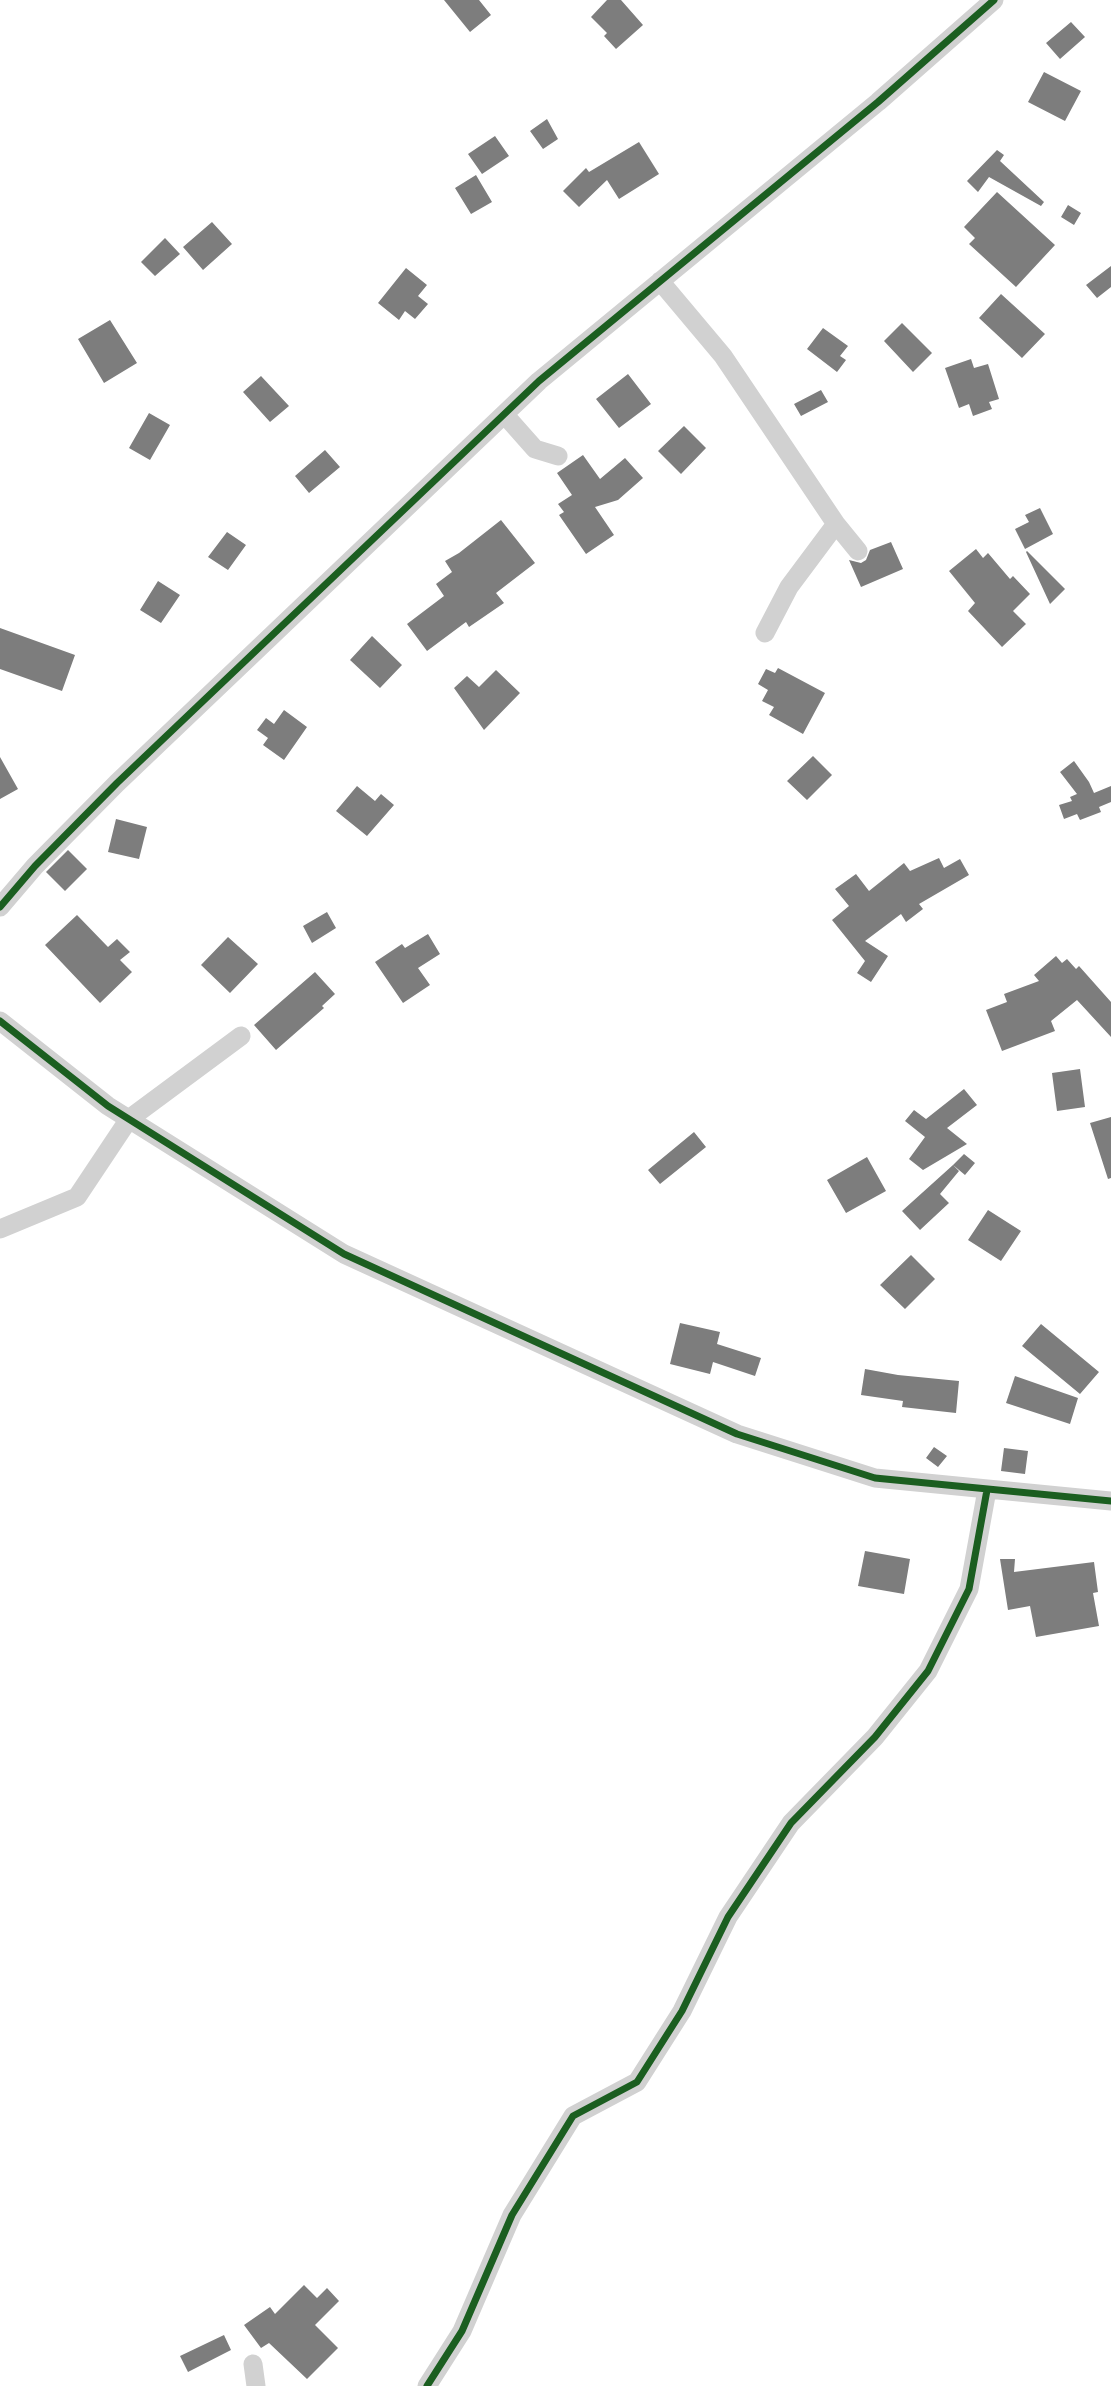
<!DOCTYPE html>
<style>
body{margin:0}
canvas{display:block;background:#fff}
</style>
<canvas width="1111" height="2386"></canvas>
<script>
const context = document.querySelector('canvas').getContext('2d');
context.lineJoin = 'round';
function paint(path, color) { context.fillStyle = color; context.fill(path, 'evenodd'); }
function trace(path, color, width, dash) { context.strokeStyle = color; context.lineWidth = width; context.lineCap = dash ? 'butt' : 'round'; context.setLineDash(dash || []); context.stroke(path); }
const building = new Path2D(`
 M 444,0 L 479,0 L 491,15 L 470,32 Z
 M 607,0 L 621,0 L 643,25 L 616,49 L 604,36 L 607,33 L 591,17 Z
 M 1071,22 L 1085,37 L 1060,59 L 1046,43 Z
 M 1044,72 L 1081,91 L 1065,121 L 1028,102 Z
 M 547,119 L 558,139 L 543,149 L 530,131 Z
 M 495,136 L 509,156 L 482,174 L 468,154 Z
 M 639,142 L 659,174 L 619,199 L 607,180 L 579,207 L 563,191 L 586,168 L 589,172 Z
 M 997,150 L 1004,155 L 1000,161 L 1044,202 L 1041,206 L 989,177 L 978,192 L 967,181 Z
 M 476,175 L 492,202 L 471,214 L 455,188 Z
 M 997,192 L 1055,245 L 1016,287 L 969,244 L 975,238 L 964,227 Z
 M 1068,205 L 1081,213 L 1074,225 L 1061,217 Z
 M 212,222 L 232,244 L 203,270 L 183,247 Z
 M 165,238 L 180,254 L 155,276 L 141,262 Z
 M 1111,266 L 1111,287 L 1097,298 L 1086,285 Z
 M 406,268 L 427,285 L 418,296 L 428,304 L 415,319 L 405,311 L 399,320 L 378,303 Z
 M 1001,294 L 1045,334 L 1022,358 L 979,318 Z
 M 110,320 L 137,363 L 104,383 L 78,339 Z
 M 902,323 L 932,353 L 913,372 L 884,341 Z
 M 823,328 L 848,346 L 840,356 L 846,360 L 837,372 L 807,349 Z
 M 971,359 L 974,368 L 988,364 L 999,399 L 989,402 L 992,409 L 973,416 L 969,404 L 959,408 L 945,368 Z
 M 628,374 L 651,404 L 619,428 L 596,399 Z
 M 261,376 L 289,406 L 270,422 L 243,392 Z
 M 821,390 L 828,402 L 801,416 L 794,404 Z
 M 149,413 L 170,425 L 150,460 L 129,448 Z
 M 684,426 L 706,448 L 681,474 L 658,451 Z
 M 325,450 L 340,467 L 309,493 L 295,476 Z
 M 583,455 L 600,479 L 625,458 L 643,478 L 618,500 L 595,507 L 614,535 L 586,554 L 559,515 L 564,512 L 558,504 L 572,495 L 557,473 Z
 M 1040,508 L 1053,534 L 1025,549 L 1015,529 L 1029,522 L 1025,515 Z
 M 501,520 L 535,563 L 496,593 L 504,603 L 469,627 L 466,622 L 427,651 L 407,624 L 444,596 L 436,584 L 452,572 L 445,561 L 459,553 Z
 M 227,532 L 246,545 L 228,570 L 208,557 Z
 M 891,542 L 903,569 L 861,587 L 849,560 L 861,563 L 866,560 L 870,550 Z
 M 976,549 L 983,558 L 988,553 L 1010,579 L 1013,576 L 1030,594 L 1013,611 L 1026,624 L 1002,647 L 968,611 L 975,603 L 949,571 Z
 M 1027,551 L 1065,589 L 1050,604 L 1026,552 Z
 M 158,581 L 180,595 L 161,623 L 140,610 Z
 M 0,628 L 75,655 L 62,691 L 0,669 Z
 M 372,636 L 402,665 L 380,688 L 350,660 Z
 M 778,668 L 825,693 L 803,734 L 769,715 L 774,707 L 762,701 L 768,690 L 758,684 L 766,669 L 775,673 Z
 M 496,670 L 520,693 L 484,730 L 454,688 L 467,676 L 479,687 Z
 M 284,710 L 307,727 L 284,760 L 263,745 L 268,738 L 257,730 L 266,718 L 274,724 Z
 M 813,756 L 832,775 L 807,800 L 787,781 Z
 M 0,757 L 18,789 L 0,799 Z
 M 1074,761 L 1089,782 L 1094,793 L 1111,786 L 1111,802 L 1099,807 L 1101,812 L 1080,820 L 1077,814 L 1064,819 L 1059,805 L 1072,801 L 1070,797 L 1077,794 L 1060,772 Z
 M 357,786 L 375,801 L 381,794 L 394,805 L 367,836 L 336,811 Z
 M 116,819 L 147,827 L 139,859 L 108,852 Z
 M 68,850 L 87,869 L 65,891 L 46,872 Z
 M 939,858 L 944,868 L 960,859 L 969,875 L 919,904 L 923,909 L 906,922 L 901,914 L 865,941 L 888,956 L 871,982 L 857,973 L 865,961 L 832,920 L 849,906 L 835,889 L 856,874 L 869,891 L 904,863 L 910,871 Z
 M 327,912 L 336,928 L 312,943 L 303,926 Z
 M 77,915 L 108,947 L 117,939 L 130,952 L 120,960 L 132,972 L 100,1003 L 45,945 Z
 M 428,934 L 440,954 L 418,968 L 430,985 L 403,1003 L 375,962 L 402,944 L 405,948 Z
 M 228,937 L 258,964 L 230,993 L 201,965 Z
 M 1056,956 L 1062,963 L 1067,959 L 1076,969 L 1079,966 L 1111,1002 L 1111,1037 L 1077,1000 L 1051,1021 L 1055,1031 L 1002,1051 L 986,1010 L 1007,1002 L 1004,994 L 1039,981 L 1034,975 Z
 M 315,972 L 335,994 L 322,1006 L 324,1008 L 276,1050 L 254,1025 Z
 M 1080,1069 L 1085,1107 L 1057,1111 L 1052,1073 Z
 M 964,1089 L 977,1105 L 947,1128 L 967,1144 L 923,1170 L 909,1159 L 925,1137 L 905,1121 L 914,1110 L 926,1119 Z
 M 1111,1117 L 1111,1178 L 1108,1179 L 1090,1123 Z
 M 694,1132 L 706,1147 L 660,1184 L 648,1170 Z
 M 964,1154 L 975,1163 L 965,1175 L 953,1165 Z
 M 867,1157 L 886,1191 L 846,1213 L 827,1180 Z
 M 953,1165 L 959,1171 L 940,1194 L 949,1203 L 920,1230 L 902,1211 Z
 M 988,1210 L 1021,1231 L 1001,1261 L 968,1240 Z
 M 911,1255 L 935,1279 L 905,1309 L 880,1285 Z
 M 680,1323 L 720,1332 L 717,1344 L 761,1358 L 755,1376 L 713,1362 L 710,1374 L 670,1364 Z
 M 1041,1324 L 1099,1372 L 1080,1394 L 1022,1346 Z
 M 865,1369 L 898,1375 L 959,1381 L 956,1413 L 902,1407 L 903,1401 L 861,1395 Z
 M 1015,1376 L 1078,1398 L 1070,1424 L 1006,1403 Z
 M 934,1447 L 947,1456 L 938,1467 L 926,1458 Z
 M 1004,1448 L 1028,1451 L 1025,1474 L 1001,1471 Z
 M 865,1551 L 910,1559 L 904,1594 L 858,1586 Z
 M 1000,1559 L 1015,1559 L 1014,1572 L 1094,1562 L 1098,1592 L 1093,1593 L 1099,1626 L 1036,1637 L 1030,1606 L 1008,1610 Z
 M 304,2285 L 317,2298 L 327,2288 L 339,2301 L 315,2325 L 338,2348 L 307,2379 L 269,2343 L 261,2348 L 244,2325 L 270,2307 L 275,2314 Z
 M 224,2335 L 231,2350 L 188,2372 L 180,2356 Z`);
const street = new Path2D(`
 M 660,281 L 723,356 L 836,524 L 858,551
 M 504,414 L 535,449 L 558,456
 M 765,633 L 789,587 L 836,524
 M 0,907 L 35,866 L 117,783 L 539,381 L 878,102 L 994,0
 M 0,1021 L 108,1106 L 344,1254 L 737,1434 L 875,1478 L 1111,1501
 M 0,1229 L 77,1197 L 129,1119 L 241,1036
 M 253,2364 L 256,2386
 M 427,2386 L 462,2331 L 512,2215 L 573,2116 L 637,2082 L 682,2011 L 728,1917 L 791,1823 L 875,1737 L 928,1671 L 969,1589 L 987,1490`);
const cycleway = new Path2D(`
 M 0,907 L 35,866 L 117,783 L 539,381 L 878,102 L 994,0
 M 0,1021 L 108,1106 L 344,1254 L 737,1434 L 875,1478 L 1111,1501
 M 427,2386 L 462,2331 L 512,2215 L 573,2116 L 637,2082 L 682,2011 L 728,1917 L 791,1823 L 875,1737 L 928,1671 L 969,1589 L 987,1490`);
paint(building, '#7d7d7d');
trace(street, '#d1d1d1', 19);
trace(cycleway, '#1b5e20', 7);
</script>
